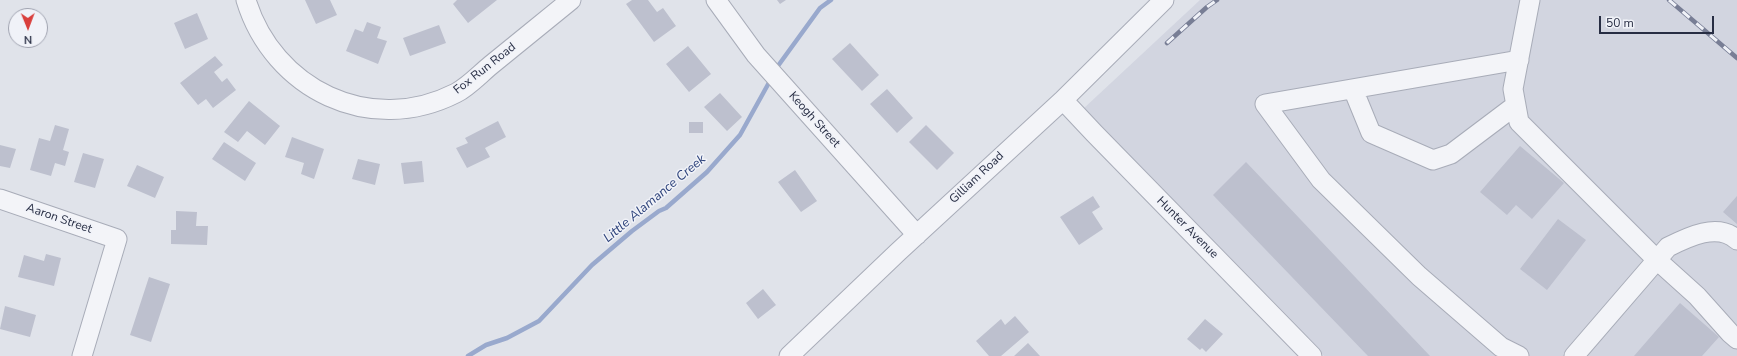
<!DOCTYPE html>
<style>
body{margin:0}
#map{position:relative;width:1737px;height:356px;overflow:hidden;background:#e0e3ea;font-family:"Nunito Sans",sans-serif}
canvas{display:block}
.north{position:absolute;left:8px;top:8px;width:40px;height:40px;box-sizing:border-box;background:#f0f2f8;border:1px solid #a0a3b0;border-radius:50%;rotate:179deg;font-size:11px;font-weight:700;line-height:16px;text-align:center;color:#272d43}
.north::after{content:'';display:block;margin:auto;width:14px;height:18px;background:#d93f3c;clip-path:polygon(50% 0,100% 100%,50% 72%,0 100%)}
.scale{position:absolute;left:1599px;top:16px;width:115px;height:18px;box-sizing:border-box;border:2px solid #272d43;border-top:0;padding-left:5px;font-size:12px;line-height:14px;white-space:nowrap;color:#272d43;-webkit-text-stroke:3px #f0f2f8;paint-order:stroke}
</style>
<div id="map">
<canvas width="1737" height="356"></canvas>
<div class="north">N</div>
<div class="scale">50 m</div>
</div>
<script>
const context = document.querySelector('canvas').getContext('2d');
context.lineJoin = 'round';
function paint(path, color) { context.fillStyle = color; context.fill(path, 'evenodd'); }
function trace(path, color, width, dash) { context.strokeStyle = color; context.lineWidth = width; context.lineCap = dash ? 'butt' : 'round'; context.setLineDash(dash || []); context.stroke(path); }
function label(font, color, halo, rows, align = 'center') {
  context.font = font + ' "Nunito Sans",sans-serif'; context.lineWidth = 3; context.setLineDash([]); context.textBaseline = 'middle'; context.strokeStyle = halo; context.fillStyle = color; for (const [text, x, y, turn = 0] of rows) {
    context.save(); context.translate(x, y); context.rotate((+turn || 0) * Math.PI / 180); context.textAlign = isNaN(turn) ? turn : align; if (halo) context.strokeText(text, 0, 0); context.fillText(text, 0, 0); context.restore();
  }
}
const built = new Path2D(`
 M 1200,0 L 1737,0 L 1737,356 L 1324,356 L 1083,109 Z`);
const stream = new Path2D(`
 M 775,70 L 820,8 L 831,0
 M 468,356 L 486,345 L 507,338 L 539,321 L 592,265 L 632,231 L 659,211 L 666,208 L 707,172 L 740,135 L 771,79`);
const building = new Path2D(`
 M 305,0 L 330,0 L 337,15 L 316,24 Z
 M 457,0 L 497,0 L 468,23 L 453,4 Z
 M 632,0 L 648,0 L 657,12 L 663,8 L 676,26 L 654,42 L 626,4 Z
 M 777,0 L 786,0 L 780,4 Z
 M 197,13 L 208,39 L 185,49 L 174,23 Z
 M 367,22 L 381,27 L 377,38 L 387,41 L 378,64 L 346,51 L 355,29 L 363,32 Z
 M 439,25 L 446,43 L 410,56 L 403,38 Z
 M 850,43 L 879,75 L 862,91 L 832,59 Z
 M 688,46 L 711,74 L 689,92 L 666,64 Z
 M 215,56 L 223,65 L 214,72 L 222,82 L 227,78 L 236,90 L 213,108 L 206,99 L 198,105 L 180,83 Z
 M 887,89 L 913,118 L 897,133 L 870,104 Z
 M 720,93 L 742,117 L 727,131 L 704,107 Z
 M 249,101 L 280,126 L 265,145 L 247,131 L 238,142 L 224,132 Z
 M 498,121 L 506,137 L 485,148 L 490,157 L 467,168 L 456,148 L 468,143 L 465,138 Z
 M 689,122 L 703,122 L 703,133 L 689,133 Z
 M 55,125 L 69,129 L 63,150 L 69,152 L 65,166 L 55,163 L 51,176 L 30,170 L 39,138 L 50,141 Z
 M 926,125 L 954,153 L 937,170 L 909,142 Z
 M 292,137 L 324,149 L 314,179 L 301,174 L 304,163 L 285,157 Z
 M 224,142 L 256,163 L 245,181 L 212,159 Z
 M 0,145 L 16,149 L 10,168 L 0,166 Z
 M 1520,146 L 1564,183 L 1532,219 L 1516,205 L 1507,215 L 1480,192 Z
 M 83,153 L 104,159 L 95,188 L 74,182 Z
 M 358,159 L 380,164 L 375,185 L 352,179 Z
 M 422,161 L 424,182 L 404,184 L 401,163 Z
 M 1246,162 L 1430,356 L 1368,356 L 1213,195 Z
 M 137,165 L 164,177 L 155,198 L 127,186 Z
 M 795,170 L 817,201 L 801,212 L 778,182 Z
 M 1093,196 L 1100,207 L 1092,212 L 1103,229 L 1079,245 L 1060,217 Z
 M 1737,196 L 1737,224 L 1723,212 Z
 M 176,211 L 197,212 L 196,226 L 208,226 L 207,245 L 171,244 L 171,230 L 176,230 Z
 M 1558,219 L 1586,240 L 1547,290 L 1520,269 Z
 M 46,254 L 61,258 L 54,286 L 18,277 L 24,255 L 44,261 Z
 M 149,277 L 170,284 L 151,342 L 130,335 Z
 M 763,289 L 776,305 L 758,319 L 746,303 Z
 M 1680,303 L 1719,337 L 1702,356 L 1634,356 Z
 M 5,306 L 36,315 L 30,337 L 0,329 Z
 M 1015,316 L 1029,332 L 1001,356 L 989,356 L 976,341 L 1001,319 L 1005,325 Z
 M 1205,319 L 1223,334 L 1206,352 L 1202,348 L 1200,350 L 1187,339 Z
 M 1028,343 L 1040,356 L 1014,356 Z`);
const minor = new Path2D(`
 M 246,0 C 273,89 370,137 456,93 C 468,87 480,74 491,65 C 518,43 544,22 571,0
 M 716,0 L 756,55 L 917,235
 M 1530,0 L 1513,89 L 1519,122 L 1657,260 L 1697,296 L 1730,333 L 1737,339
 M 1519,60 L 1265,104 L 1321,180 L 1419,276 L 1501,347 L 1519,356
 M 1353,89 L 1371,133 L 1433,160 L 1451,154 L 1516,105
 M 1063,100 L 1094,133 L 1312,356
 M 0,199 L 117,239 L 82,356
 M 789,356 L 898,252 L 1063,100 L 1164,0
 M 1574,356 L 1668,247 C 1688,237 1718,222 1737,240`);
const rail = new Path2D(`
 M 1669,0 L 1737,58
 M 1167,43 L 1207,7 L 1217,0`);
const streetNames = [
 ["Fox Run Road",485,69,-38],
 ["Keogh Street",814,120,48],
 ["Gilliam Road",977,178,-43],
 ["Aaron Street",59,219,19],
 ["Hunter Avenue",1187,228,45]
];
const waterNames = [
 ["Little Alamance Creek",655,199,-40]
];
paint(built, '#d2d5e0');
trace(stream, '#99a9cd', 4.5);
paint(building, '#bdc0ce');
trace(minor, '#a8acb8', 21);
trace(minor, '#f3f4f8', 19);
trace(rail, '#787e95', 4.5);
trace(rail, '#f0f2f8', 3, [9]);
label('12px', '#272d43', '#f0f2f8', streetNames);
label('italic 13px', '#2e437b', '#f0f2f8', waterNames);
</script>
